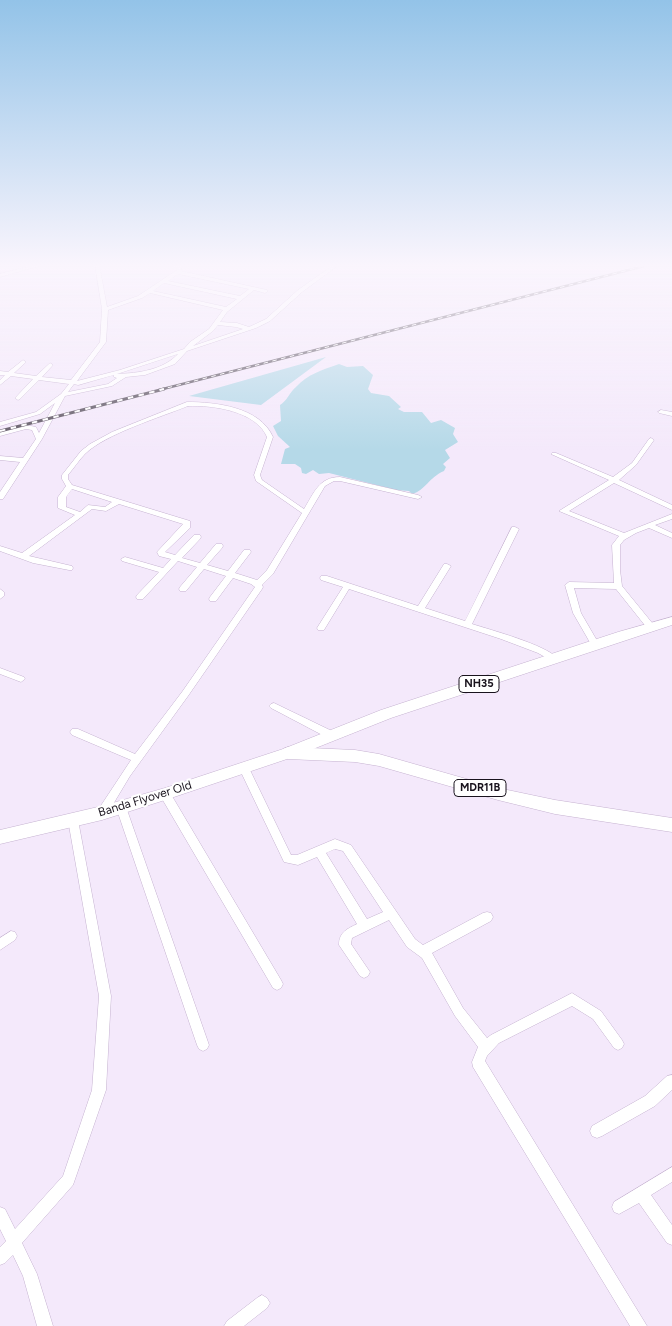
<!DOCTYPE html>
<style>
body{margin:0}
canvas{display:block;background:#f4e9fb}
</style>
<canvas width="672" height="1326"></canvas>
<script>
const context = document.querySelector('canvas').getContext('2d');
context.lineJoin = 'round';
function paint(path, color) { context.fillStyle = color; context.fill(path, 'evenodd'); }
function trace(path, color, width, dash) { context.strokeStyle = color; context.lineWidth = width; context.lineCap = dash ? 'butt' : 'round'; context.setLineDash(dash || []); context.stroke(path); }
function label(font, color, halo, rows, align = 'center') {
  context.font = font + ' Figtree,sans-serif'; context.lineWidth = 4; context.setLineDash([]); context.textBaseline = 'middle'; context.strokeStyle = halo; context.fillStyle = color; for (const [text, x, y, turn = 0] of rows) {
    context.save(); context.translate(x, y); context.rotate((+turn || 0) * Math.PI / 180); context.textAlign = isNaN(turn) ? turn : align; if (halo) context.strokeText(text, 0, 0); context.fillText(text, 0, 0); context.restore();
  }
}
const water = new Path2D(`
 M 326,357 L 261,405 L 189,396 Z
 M 339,364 L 347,367 L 363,366 L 373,375 L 368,389 L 371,393 L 389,396 L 401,407 L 398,409 L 404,412 L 422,412 L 431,423 L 441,420 L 455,428 L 453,434 L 458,442 L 445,450 L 450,458 L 443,464 L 446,467 L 444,471 C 428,478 426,490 412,494 L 409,491 L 396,490 L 329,473 L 319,474 L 313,470 L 306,474 L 302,473 L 301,468 L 295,464 L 281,464 L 285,449 L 290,447 L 278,436 L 273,426 L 281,421 L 280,405 C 287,401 289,393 296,387 C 308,374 322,370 339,364 Z`);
const minor = new Path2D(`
 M 39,264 L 46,264 L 0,277 L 0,274 Z
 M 95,264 L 99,264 L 107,307 L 138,296 L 177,270 L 175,267 L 165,264 L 179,265 L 182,270 L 181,271 L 267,290 L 268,291 L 265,293 L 254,290 L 227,312 L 220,322 L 237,323 L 249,327 L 266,319 L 298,290 L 332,266 L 336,267 L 302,292 L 270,321 L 256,328 L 187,351 L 175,364 L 145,375 L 126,377 L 112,386 L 65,396 L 42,439 L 3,499 L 0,499 L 0,492 L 20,462 L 0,460 L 0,456 L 23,458 L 36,439 L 32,430 L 26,429 L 0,436 L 0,432 L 26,425 L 36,427 L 39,433 L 55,403 L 40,414 L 0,426 L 0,422 L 36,412 L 61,394 L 69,384 L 39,380 L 20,399 L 18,400 L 15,398 L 16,397 L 33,379 L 11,376 L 0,385 L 0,380 L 5,375 L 0,375 L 0,371 L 8,372 L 23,360 L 26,362 L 14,373 L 36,376 L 50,363 L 53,365 L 42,377 L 71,380 L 100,342 L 102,309 ZM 178,274 L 249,289 L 240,296 L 168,281 ZM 164,283 L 237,299 L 226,307 L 153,291 ZM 150,293 L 223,310 L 209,329 L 190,342 L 184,349 L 120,370 L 77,381 L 106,342 L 108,310 L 142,298 ZM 218,325 L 236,327 L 243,329 L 193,346 L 213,331 ZM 178,354 C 163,370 139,373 117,374 ZM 114,375 L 114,377 L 117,378 L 108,384 L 68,392 L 74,384 L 78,385 Z
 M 187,402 C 216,402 260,407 273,437 L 260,475 L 262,480 L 304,509 C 314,493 319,477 340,477 L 418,495 L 422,497 L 418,499 L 340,481 L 334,481 L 325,486 L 273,574 L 262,585 L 263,587 L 262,589 L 188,696 L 130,776 L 106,816 L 102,817 L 98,816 L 97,813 L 98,810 L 131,760 L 72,735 L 70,732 L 72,729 L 78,729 L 135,754 L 182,692 L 255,587 L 251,584 L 233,578 L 216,601 L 210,601 L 209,599 L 210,597 L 226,576 L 204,569 L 186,591 L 180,591 L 179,589 L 180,587 L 197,567 L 178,561 L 143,599 L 137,599 L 136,597 L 137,595 L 159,572 L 122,561 L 121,559 L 125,557 L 163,568 L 171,559 L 159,556 L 157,552 L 183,524 L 119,504 L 106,511 L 92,509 L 29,556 L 72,566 L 73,568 L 72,570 L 69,570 L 33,563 L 0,551 L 0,546 L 22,553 L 75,515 L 58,508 L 58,497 L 66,486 L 62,479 L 62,475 L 81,451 L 90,444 L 112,432 ZM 188,406 C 213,405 256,411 267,437 L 254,475 L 256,481 L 302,513 L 267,570 L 257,580 L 235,573 L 251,552 L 250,550 L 244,550 L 228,571 L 207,565 L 222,548 L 223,546 L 222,544 L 216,544 L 200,563 L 182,558 L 200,539 L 201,537 L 200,535 L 194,535 L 175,555 L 165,552 L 190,528 L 190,521 L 72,485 L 68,479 L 68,475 C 74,468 79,460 85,454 C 105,434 161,417 188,406 ZM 72,489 L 112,502 L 105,507 L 88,505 L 80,512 L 66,507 L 66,497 Z
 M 661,410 L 672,412 L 672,416 L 659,413 L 658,412 Z
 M 651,438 L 654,440 L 636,465 L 619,480 L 672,505 L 672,510 L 614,483 L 569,511 L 624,533 L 672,514 L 672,519 L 655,525 L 672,533 L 672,538 L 649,528 L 636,533 L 624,540 L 620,545 L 620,570 L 622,586 L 653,624 L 654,626 L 653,628 L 647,628 L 616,589 L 574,588 L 581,613 L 599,644 L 595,647 L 592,646 L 573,613 L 565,585 L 569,582 L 614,583 L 612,545 L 619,536 L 559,511 L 609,480 L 551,454 L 552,453 L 556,453 L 613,477 L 632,463 L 649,439 Z
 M 512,527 L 515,527 L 519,529 L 472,624 C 491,630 546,645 557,658 L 556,660 L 550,660 L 538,653 L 501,639 L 349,589 L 324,630 L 318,630 L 317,628 L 343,587 L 321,580 L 320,578 L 321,576 L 327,576 L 418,606 L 444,564 L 447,564 L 451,566 L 425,608 L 465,621 Z
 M 0,589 L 4,592 L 4,596 L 0,599 Z
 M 0,668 L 24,677 L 25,679 L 21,682 L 0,674 Z
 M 274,703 L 334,732 L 336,735 L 334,738 L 328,738 L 271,708 L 269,706 L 271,704 Z
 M 244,764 L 247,765 L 249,768 L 291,855 L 297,855 L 335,839 L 351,845 L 415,939 L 423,945 L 483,913 L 487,912 L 491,913 L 493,917 L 491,921 L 432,953 L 463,1008 L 487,1038 L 491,1035 L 572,993 L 601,1011 L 622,1040 L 624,1044 L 622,1048 L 618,1050 L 614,1048 L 593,1019 L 572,1006 L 499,1043 L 487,1056 L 485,1061 L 647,1326 L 630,1326 L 473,1067 L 472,1062 L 478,1047 L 455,1016 L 422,958 L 407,947 L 389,920 L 352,938 L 351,944 L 370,972 L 368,976 L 364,978 L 360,976 L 339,945 C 339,932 347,929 357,924 L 317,857 L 298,865 L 284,862 L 239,768 L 241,765 ZM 335,849 L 343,851 L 383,912 L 367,919 L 326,853 Z
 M 165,790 L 169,791 L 281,980 L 283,984 L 281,988 L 277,990 L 273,988 L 161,797 L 160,794 L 161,791 Z
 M 121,803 L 125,804 L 126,807 L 209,1045 L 207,1049 L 203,1051 L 199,1049 L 197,1045 L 116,807 L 117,804 Z
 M 73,816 L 77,817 L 78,820 L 111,996 L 106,1090 L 73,1185 L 22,1243 L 37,1274 L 53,1326 L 37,1326 L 23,1276 L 13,1255 L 5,1263 L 0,1265 L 0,1247 L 6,1241 L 0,1229 L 0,1207 L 5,1209 L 15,1229 L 63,1176 L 92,1090 L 99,996 L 68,820 L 69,817 Z
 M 11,931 L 15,932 L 17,936 L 15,940 L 0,950 L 0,938 Z
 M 672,1075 L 672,1090 L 655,1106 L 602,1136 L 597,1138 L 592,1136 L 590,1131 L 592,1126 L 645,1096 L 667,1076 Z
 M 672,1167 L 672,1182 L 651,1195 L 672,1225 L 672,1245 L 667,1243 L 639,1203 L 619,1214 L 614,1212 L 612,1207 L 614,1202 Z
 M 262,1295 L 267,1298 L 270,1303 L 267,1308 L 244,1326 L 224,1326 L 227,1321 L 257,1298 Z`);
const primary = new Path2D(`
 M 288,747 L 355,750 L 379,754 L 498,788 L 555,800 L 672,818 L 672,832 L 555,814 L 498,800 L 379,766 L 355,762 L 288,759 L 283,757 L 280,753 L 283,749 Z`);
const trunk = new Path2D(`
 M 672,617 L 672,625 L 391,718 L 293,757 L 165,800 L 102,820 L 0,844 L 0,830 L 102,806 L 165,788 L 283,749 L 381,710 L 618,632 Z`);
const railFar1 = new Path2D(`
 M 159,390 L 652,264`);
const rail = new Path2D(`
 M 0,431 L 164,389`);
const shields = [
 [479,684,40],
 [480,788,52]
];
const shieldNames = [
 ["NH35",479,684],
 ["MDR11B",480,788]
];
const streetNames = [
 ["Banda Flyover Old",145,799,-17]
];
paint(water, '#b5d9e8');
trace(minor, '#c5b2d0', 1);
trace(primary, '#c5b2d0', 1);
trace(trunk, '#c5b2d0', 1);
paint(minor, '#fff');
paint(primary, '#fff');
paint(trunk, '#fff');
trace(railFar1, '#5d5562', 2.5);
trace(rail, '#5d5562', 3);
trace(railFar1, '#fff', 1, [4.5]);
trace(rail, '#fff', 2, [5.5]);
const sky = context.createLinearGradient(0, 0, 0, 450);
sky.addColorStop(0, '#93c3e8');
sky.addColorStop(0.59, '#faf5fd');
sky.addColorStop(1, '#faf5fd00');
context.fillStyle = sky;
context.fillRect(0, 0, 672, 450);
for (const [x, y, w] of shields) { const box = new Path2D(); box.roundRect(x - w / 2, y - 8.5, w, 17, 4); context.fillStyle = '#fff'; context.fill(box); trace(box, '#19131d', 1); }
label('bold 11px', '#19131d', null, shieldNames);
label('12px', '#19131d', '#fff', streetNames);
</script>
